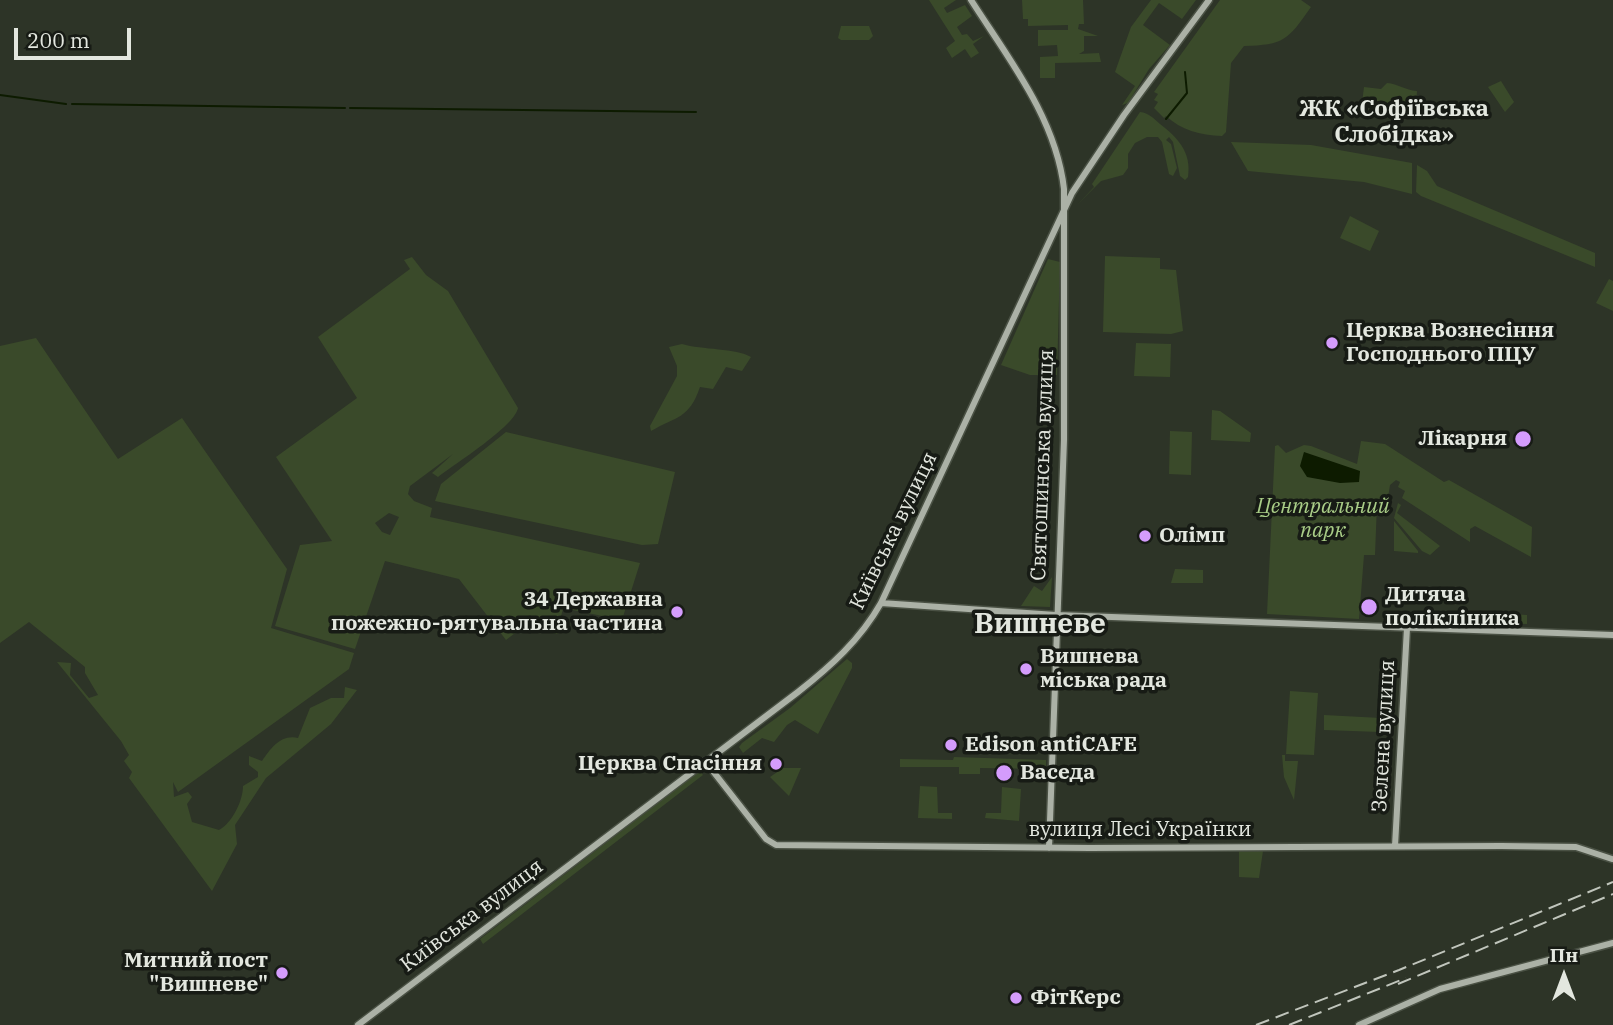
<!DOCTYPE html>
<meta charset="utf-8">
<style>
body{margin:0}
#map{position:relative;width:1613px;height:1025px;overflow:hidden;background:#2d3427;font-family:"IBM Plex Serif",serif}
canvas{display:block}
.north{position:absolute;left:1529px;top:941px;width:70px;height:70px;-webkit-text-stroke:5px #171b15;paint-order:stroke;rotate:0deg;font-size:19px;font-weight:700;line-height:28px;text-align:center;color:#e3e7df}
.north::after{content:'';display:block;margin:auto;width:24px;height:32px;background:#e3e7df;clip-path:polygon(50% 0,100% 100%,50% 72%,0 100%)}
.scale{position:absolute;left:14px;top:28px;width:117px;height:32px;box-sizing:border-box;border:4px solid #e3e7df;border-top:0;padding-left:9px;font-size:21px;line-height:24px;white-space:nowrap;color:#e3e7df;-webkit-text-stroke:5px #171b15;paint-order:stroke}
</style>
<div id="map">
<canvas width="1613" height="1025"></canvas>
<div class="north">Пн</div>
<div class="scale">200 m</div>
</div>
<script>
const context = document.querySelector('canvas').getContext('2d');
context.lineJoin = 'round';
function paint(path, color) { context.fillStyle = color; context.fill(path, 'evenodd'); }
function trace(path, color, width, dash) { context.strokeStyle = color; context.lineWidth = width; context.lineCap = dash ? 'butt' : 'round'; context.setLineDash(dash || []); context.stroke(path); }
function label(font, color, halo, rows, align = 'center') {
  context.font = font + ' "IBM Plex Serif",serif'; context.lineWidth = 7; context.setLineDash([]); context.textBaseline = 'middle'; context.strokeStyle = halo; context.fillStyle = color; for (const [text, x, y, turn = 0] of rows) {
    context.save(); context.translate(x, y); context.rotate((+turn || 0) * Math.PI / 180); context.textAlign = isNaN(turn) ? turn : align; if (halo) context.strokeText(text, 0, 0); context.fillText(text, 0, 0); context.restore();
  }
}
const green = new Path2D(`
 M 929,0 L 956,0 L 944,8 L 947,13 L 965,5 L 972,16 L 957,27 L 962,35 L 967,34 L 973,41 L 984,36 L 973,44 L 979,53 L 971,58 L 965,49 L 952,58 L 946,48 L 955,41 Z
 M 1022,0 L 1083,0 L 1084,24 L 1079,24 L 1078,29 L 1098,36 L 1084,36 L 1084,51 L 1079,54 L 1099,53 L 1101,62 L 1055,63 L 1055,78 L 1040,78 L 1040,57 L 1058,56 L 1057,45 L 1038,46 L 1038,30 L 1068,30 L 1068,25 L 1028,26 L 1028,19 L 1023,19 Z
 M 1151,0 L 1196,0 L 1182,19 L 1159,3 L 1143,25 L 1170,45 L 1149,69 L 1128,103 L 1122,105 L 1135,86 L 1115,72 L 1131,27 Z
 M 1220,0 L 1301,0 L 1311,7 C 1288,40 1284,45 1244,46 L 1231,63 L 1226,132 L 1222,136 C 1200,135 1181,130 1166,116 L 1164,118 L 1154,108 L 1158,102 L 1154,100 L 1158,94 L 1154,92 Z
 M 841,26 L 869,26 L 873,36 L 869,40 L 841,40 L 838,38 Z
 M 1501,81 L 1514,102 L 1505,112 L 1488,87 Z
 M 1387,83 C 1398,84 1405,90 1417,91 L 1416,108 L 1397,106 L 1392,110 L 1380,109 L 1378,105 L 1362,103 L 1364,87 L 1381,89 Z
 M 1140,112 C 1149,113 1153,118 1160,124 C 1177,137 1192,152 1188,177 L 1185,180 L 1180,176 L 1173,142 L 1169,137 L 1166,140 L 1171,144 L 1177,168 L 1173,176 L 1169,174 L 1162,142 L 1158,137 L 1147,137 L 1135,143 L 1128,154 L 1128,168 L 1123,175 L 1101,181 L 1077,205 L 1094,187 L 1092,184 Z
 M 1231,142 L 1311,145 L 1412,163 L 1412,194 L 1364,182 L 1248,171 Z
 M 1417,165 L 1427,171 L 1437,186 L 1595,253 L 1595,267 L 1421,196 L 1416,192 Z
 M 1350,216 L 1379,231 L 1370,251 L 1340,238 Z
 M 1105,256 L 1160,258 L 1160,269 L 1176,270 L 1183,331 L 1171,334 L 1103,332 Z
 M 412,257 L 426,275 L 448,291 L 518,408 C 515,426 455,464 438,477 L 432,473 L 453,454 L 410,486 L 408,494 L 414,501 L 432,508 L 430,517 L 640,563 L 622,620 L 563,608 L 557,634 L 523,627 L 506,640 L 459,579 L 385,561 L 355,649 L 275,626 L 300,545 L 332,541 L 276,457 L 357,398 L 318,337 L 410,269 L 404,260 ZM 389,513 L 399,517 L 390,535 L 382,532 L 375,523 Z
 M 1048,259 L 1060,262 L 1057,375 L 1030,375 L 1001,365 Z
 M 1609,279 L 1613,281 L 1613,311 L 1596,303 Z
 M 36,338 L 118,459 L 182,418 L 287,569 L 271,628 L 354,653 L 349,669 L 178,792 L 173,782 L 174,797 L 188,792 L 192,797 L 187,804 L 192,822 L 219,830 C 232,823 243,801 243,786 L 258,777 L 258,772 L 249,765 L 249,756 L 262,761 C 271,748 281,734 298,738 L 310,708 L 331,698 L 344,698 L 345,687 L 357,690 L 331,724 L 266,778 L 235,825 L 237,844 L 212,891 L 129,778 L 132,772 L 124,761 L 129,755 L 121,741 L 57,662 L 71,663 L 70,675 L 89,698 L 98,695 L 85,673 L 85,667 L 29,622 L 0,643 L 0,346 Z
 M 1136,343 L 1171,344 L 1170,377 L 1134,376 Z
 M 682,344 C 702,350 736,348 751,357 L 742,371 L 726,367 L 713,389 L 700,387 C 689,419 677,416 651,431 L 650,426 L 677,376 L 677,366 L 669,347 Z
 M 1212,410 L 1220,411 L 1251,433 L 1250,442 L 1211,440 Z
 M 1170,431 L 1192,432 L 1191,475 L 1169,474 Z
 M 506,432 L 675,472 L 658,544 L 642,545 L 435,501 L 441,484 Z
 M 1361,441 L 1385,444 L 1444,482 L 1449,480 L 1532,527 L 1531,557 L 1475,526 L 1470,529 L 1470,542 L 1402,498 L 1405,491 L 1398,487 L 1400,482 L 1396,480 L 1390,485 L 1387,504 L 1377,504 L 1375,555 L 1364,555 L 1359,619 L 1267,614 L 1275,446 L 1278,445 L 1286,453 L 1304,445 L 1311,446 L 1357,464 Z
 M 1398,503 L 1401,505 L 1397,513 L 1440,546 L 1430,555 L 1422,551 L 1394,518 Z
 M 1394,521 L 1418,551 L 1418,553 L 1394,551 Z
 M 1197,529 L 1219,531 L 1217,546 L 1195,544 Z
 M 1175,569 L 1203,570 L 1203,583 L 1171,583 Z
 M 1052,577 L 1050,607 L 1021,606 L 1034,586 L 1042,591 Z
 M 1475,612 L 1527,615 L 1527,624 L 1475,622 Z
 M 847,659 L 852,663 L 852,668 L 818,734 L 795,720 L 787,725 L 774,742 L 762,738 L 743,753 L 739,747 L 742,743 L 790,708 Z
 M 1290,691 L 1318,693 L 1314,755 L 1286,754 Z
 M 1324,715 L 1381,718 L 1380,732 L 1324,730 Z
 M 1282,755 L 1285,755 L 1285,761 L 1298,761 L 1294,800 L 1284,777 Z
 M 954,757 L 1046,760 L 1046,769 L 980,768 L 980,774 L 959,774 L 959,767 L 900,767 L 900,759 L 953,760 Z
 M 783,768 L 801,768 L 789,796 L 770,777 Z
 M 700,771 L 703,775 L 483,944 L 480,939 Z
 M 920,786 L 937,787 L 938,813 L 952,813 L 952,819 L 918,818 Z
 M 1002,787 L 1021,789 L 1019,821 L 985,818 L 986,813 L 1001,813 Z
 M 1239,850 L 1263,851 L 1259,878 L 1239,877 Z`);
const water = new Path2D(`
 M 1304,452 L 1360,471 L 1359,482 L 1340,483 L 1307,477 L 1300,466 Z`);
const stream = new Path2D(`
 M 0,95 L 66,104
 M 72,104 L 345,108
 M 350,108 L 696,112
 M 1166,119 L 1187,93 L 1185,72`);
const secondary = new Path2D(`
 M 971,0 C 1008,58 1056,118 1064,189 L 1064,440 L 1049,848
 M 881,603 L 1056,615 L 1613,635
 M 705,761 L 766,839 L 776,845 L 1090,848 L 1501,846 L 1576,847 L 1612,859
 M 1395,846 L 1407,628
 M 358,1025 L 798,692 C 831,666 860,640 881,603 L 1072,193 L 1124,115 L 1209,0
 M 1359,1025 L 1440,989 L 1613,943`);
const rail = new Path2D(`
 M 1398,984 L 1613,894
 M 1256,1025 L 1399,970 L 1613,882
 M 1289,1025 L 1406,978`);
const markers = [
 [1332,343,7,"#d49cfc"],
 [1523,439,9,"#d49cfc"],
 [1145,536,7,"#d49cfc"],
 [1369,607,9,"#d49cfc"],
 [677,612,7,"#d49cfc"],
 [1026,669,7,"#d49cfc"],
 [951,745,7,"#d49cfc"],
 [776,764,7,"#d49cfc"],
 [1004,773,9,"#d49cfc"],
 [282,973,7,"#d49cfc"],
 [1016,998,7,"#d49cfc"]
];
const poiNames = [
 ["Церква Вознесіння",1346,331],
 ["Господнього ПЦУ",1346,355],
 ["Лікарня",1507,439,"right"],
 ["Олімп",1159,536],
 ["Дитяча",1385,595],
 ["полікліника",1385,619],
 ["34 Державна",663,600,"right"],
 ["пожежно-рятувальна частина",663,624,"right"],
 ["Вишнева",1040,657],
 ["міська рада",1040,681],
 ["Edison antiCAFE",965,745],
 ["Церква Спасіння",762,764,"right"],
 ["Васеда",1020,773],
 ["Митний пост",268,961,"right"],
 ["\"Вишневе\"",268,985,"right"],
 ["ФітКерс",1030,998]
];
const streetNames = [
 ["Святошинська вулиця",1043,465,-88],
 ["Київська вулиця",894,531,-64],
 ["Зелена вулиця",1384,736,-87],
 ["вулиця Лесі Українки",1140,830],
 ["Київська вулиця",472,916,-37]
];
const parkNames = [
 ["Центральний",1323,507],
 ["парк",1323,531]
];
const neighbourhoodNames = [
 ["ЖК «Софіївська",1394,109],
 ["Слобідка»",1394,135]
];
const districtNames = [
 ["Вишневе",1040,625]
];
paint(green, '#3a4a2a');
paint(water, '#0d1b00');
trace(stream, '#0d1b00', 2);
trace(secondary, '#4a5144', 9);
trace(secondary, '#abb1a6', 6);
trace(rail, '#c0c5bc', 2, [14, 7]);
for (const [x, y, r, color] of markers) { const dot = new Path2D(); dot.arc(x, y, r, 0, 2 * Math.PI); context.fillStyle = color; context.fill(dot); trace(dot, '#171b15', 2.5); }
label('bold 21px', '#e3e7df', '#171b15', poiNames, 'left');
label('21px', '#e3e7df', '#171b15', streetNames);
label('italic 21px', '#a9cd87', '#171b15', parkNames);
label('bold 23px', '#e3e7df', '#171b15', neighbourhoodNames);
label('bold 28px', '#e3e7df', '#171b15', districtNames);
</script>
